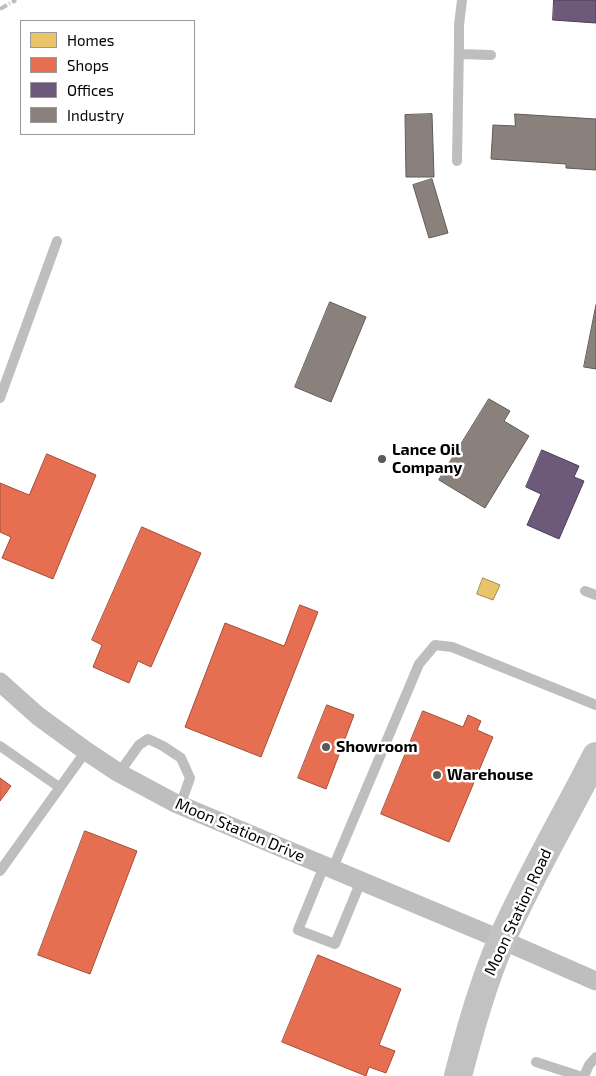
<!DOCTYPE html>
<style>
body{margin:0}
#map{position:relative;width:596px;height:1076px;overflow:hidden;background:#fff;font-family:"Exo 2",sans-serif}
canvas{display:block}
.legend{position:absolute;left:20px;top:20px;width:175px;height:115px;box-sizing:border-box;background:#fff;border:1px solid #999;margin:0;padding:6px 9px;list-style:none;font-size:15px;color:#000}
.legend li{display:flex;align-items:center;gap:10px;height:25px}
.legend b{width:25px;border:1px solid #999}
</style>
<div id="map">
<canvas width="596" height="1076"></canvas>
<ul class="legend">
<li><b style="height:14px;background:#e9c46a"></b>Homes</li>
<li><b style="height:14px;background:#e76f51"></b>Shops</li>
<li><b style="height:14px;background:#6d597a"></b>Offices</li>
<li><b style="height:14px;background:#8a817c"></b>Industry</li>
</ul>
</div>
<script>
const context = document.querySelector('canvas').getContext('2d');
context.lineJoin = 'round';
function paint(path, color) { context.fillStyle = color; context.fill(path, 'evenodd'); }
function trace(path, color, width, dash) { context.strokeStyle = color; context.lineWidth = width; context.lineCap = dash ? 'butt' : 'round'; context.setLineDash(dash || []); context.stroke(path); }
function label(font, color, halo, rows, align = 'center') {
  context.font = font + ' "Exo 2",sans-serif'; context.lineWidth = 5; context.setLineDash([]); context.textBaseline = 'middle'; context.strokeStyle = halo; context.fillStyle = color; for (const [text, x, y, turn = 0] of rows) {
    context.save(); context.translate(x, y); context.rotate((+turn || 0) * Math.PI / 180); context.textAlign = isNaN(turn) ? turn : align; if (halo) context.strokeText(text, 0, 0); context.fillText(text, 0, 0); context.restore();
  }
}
const homes = new Path2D(`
 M 483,578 L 500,585 L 493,600 L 477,594 Z`);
const shops = new Path2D(`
 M 47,454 L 96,475 L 53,579 L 2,558 L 11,537 L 0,532 L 0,483 L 29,495 Z
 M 142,527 L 201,553 L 151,667 L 138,661 L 129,683 L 93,667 L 102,645 L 92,640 Z
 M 300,605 L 318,612 L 261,757 L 185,727 L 225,623 L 284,646 Z
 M 327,705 L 354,715 L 326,789 L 298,778 Z
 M 423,711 L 463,727 L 468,715 L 481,721 L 477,730 L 493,737 L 449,842 L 381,814 Z
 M 0,778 L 11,786 L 0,801 Z
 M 85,831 L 137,851 L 90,974 L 38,955 Z
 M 318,955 L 401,989 L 379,1045 L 395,1051 L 386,1073 L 369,1067 L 366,1076 L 282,1042 Z`);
const offices = new Path2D(`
 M 554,0 L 596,0 L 596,23 L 553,20 Z
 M 542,450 L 579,466 L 574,477 L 584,481 L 559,539 L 527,525 L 541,494 L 526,487 Z`);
const industry = new Path2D(`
 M 432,114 L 434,177 L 406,177 L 405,115 Z
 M 515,114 L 596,119 L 596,170 L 566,168 L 566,164 L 491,159 L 493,125 L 515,126 Z
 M 432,179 L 448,233 L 429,238 L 413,185 Z
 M 330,302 L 366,317 L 331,402 L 295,387 Z
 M 596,305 L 596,369 L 584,367 Z
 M 489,399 L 510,411 L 504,421 L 529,436 L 485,508 L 439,480 Z`);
const lane = new Path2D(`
 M 459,54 L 491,55
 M 457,161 L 459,43 L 459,25 L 462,0
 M 0,398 L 57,241
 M 585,591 L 596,595
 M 0,746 L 59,787
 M 119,773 L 139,745 L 148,739 L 163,746 L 181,758 L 190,778 L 180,806
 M 324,866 L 298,930 L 335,944 L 361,881
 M 332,870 L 419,664 L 435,645 L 452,647 L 596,705
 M 0,871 L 86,751
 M 536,1062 L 579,1076
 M 584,1076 L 589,1065 L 596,1057`);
const street = new Path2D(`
 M 0,682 L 38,716 L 86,751 L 119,773 L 175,803 L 502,940 L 596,981`);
const secondary = new Path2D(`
 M 458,1076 C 470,1030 483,983 502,939 C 530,876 565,817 596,756`);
const rail = new Path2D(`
 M 0,9 L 16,0`);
const markers = [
 [382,459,5,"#595959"],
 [326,747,5,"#595959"],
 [437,775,5,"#595959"]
];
const poiNames = [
 ["Lance Oil",392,450],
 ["Company",392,468],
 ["Showroom",336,747],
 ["Warehouse",447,775]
];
const streetNames = [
 ["Moon Station Drive",240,830,23],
 ["Moon Station Road",518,912,-65]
];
paint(homes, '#e9c46a');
trace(homes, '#a3894a', 1);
paint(shops, '#e76f51');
trace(shops, '#a24e39', 1);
paint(offices, '#6d597a');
trace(offices, '#4c3e55', 1);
paint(industry, '#8a817c');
trace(industry, '#615a57', 1);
trace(lane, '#bebebe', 10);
trace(street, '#bebebe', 19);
trace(secondary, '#c2c2c2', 28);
trace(rail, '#bdbdbd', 4, [8, 2.5, 1, 2.5]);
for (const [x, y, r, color] of markers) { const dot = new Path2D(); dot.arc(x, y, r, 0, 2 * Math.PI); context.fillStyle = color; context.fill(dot); trace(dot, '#fff', 2); }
label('bold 16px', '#000', '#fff', poiNames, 'left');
label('16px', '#000', '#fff', streetNames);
</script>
